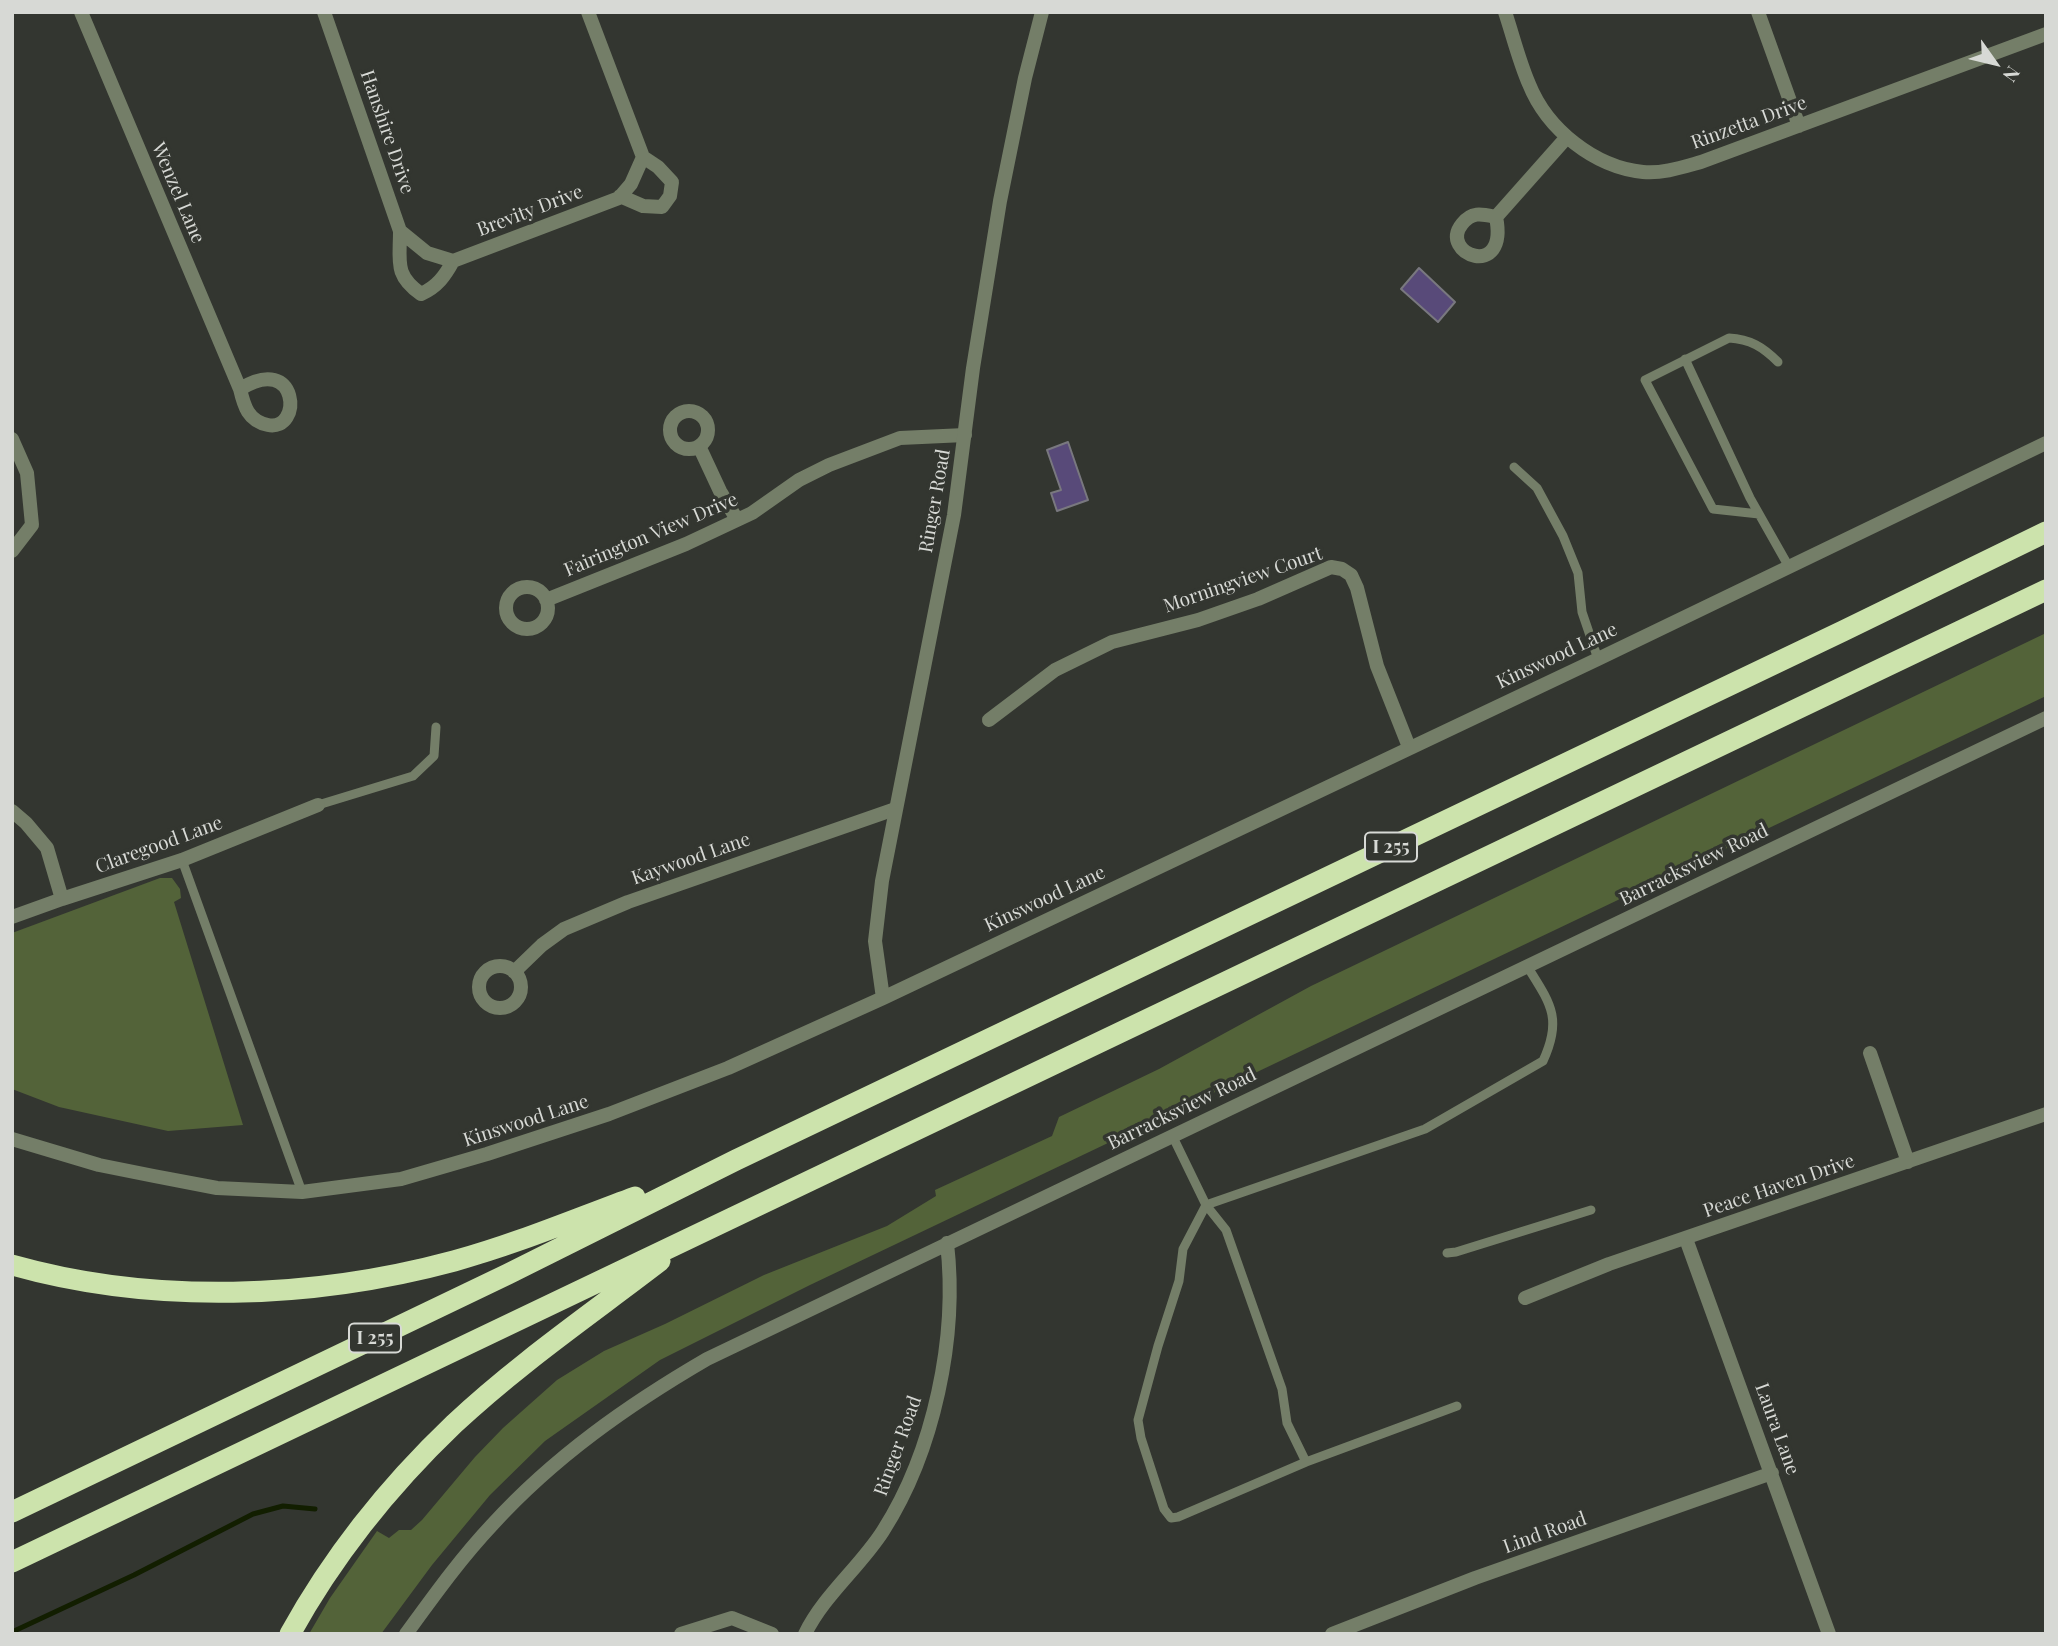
<!DOCTYPE html>
<style>
body{margin:0}
#map{position:relative;width:2058px;height:1646px;overflow:hidden;background:#333630;font-family:"Playfair Display",serif}
canvas{display:block}
.frame{position:absolute;inset:0;border:14px solid #d7d9d5;pointer-events:none}
.north{position:absolute;left:1960px;top:28px;width:70px;height:70px;-webkit-text-stroke:5px #333630;paint-order:stroke;rotate:124deg;font-size:19px;font-weight:700;line-height:28px;text-align:center;color:#d7d9d5}
.north::after{content:'';display:block;margin:auto;width:24px;height:32px;background:#d7d9d5;clip-path:polygon(50% 0,100% 100%,50% 72%,0 100%)}
</style>
<div id="map">
<canvas width="2058" height="1646"></canvas>
<div class="frame"></div>
<div class="north">N</div>
</div>
<script>
const context = document.querySelector('canvas').getContext('2d');
context.lineJoin = 'round';
function paint(path, color) { context.fillStyle = color; context.fill(path, 'evenodd'); }
function trace(path, color, width, dash) { context.strokeStyle = color; context.lineWidth = width; context.lineCap = dash ? 'butt' : 'round'; context.setLineDash(dash || []); context.stroke(path); }
function label(font, color, halo, rows, align = 'center') {
  context.font = font + ' "Playfair Display",serif'; context.lineWidth = 7; context.setLineDash([]); context.textBaseline = 'middle'; context.strokeStyle = halo; context.fillStyle = color; for (const [text, x, y, turn = 0] of rows) {
    context.save(); context.translate(x, y); context.rotate((+turn || 0) * Math.PI / 180); context.textAlign = isNaN(turn) ? turn : align; if (halo) context.strokeText(text, 0, 0); context.fillText(text, 0, 0); context.restore();
  }
}
const green = new Path2D(`
 M 2046,633 L 2046,696 L 810,1285 L 660,1360 L 545,1441 L 490,1495 L 432,1565 L 381,1634 L 309,1634 L 330,1598 L 377,1531 L 389,1538 L 399,1530 L 411,1530 L 422,1520 L 475,1457 L 503,1428 L 557,1380 L 604,1351 L 665,1324 L 764,1275 L 887,1226 L 936,1196 L 935,1190 L 1052,1136 L 1059,1117 L 1159,1069 L 1311,986 Z
 M 160,878 L 172,878 L 180,889 L 181,898 L 174,902 L 243,1125 L 168,1131 L 59,1107 L 12,1089 L 12,933 Z`);
const stream = new Path2D(`
 M 12,1632 L 134,1575 L 253,1514 L 283,1506 L 315,1509`);
const building = new Path2D(`
 M 1419,268 L 1455,302 L 1438,322 L 1401,289 Z
 M 1068,442 L 1088,500 L 1057,511 L 1051,493 L 1061,490 L 1047,450 Z`);
const service = new Path2D(`
 M 1685,359 L 1750,498 L 1789,567
 M 1514,467 L 1537,488 L 1563,536 L 1578,573 L 1582,612 L 1598,659
 M 1759,514 L 1713,509 L 1645,380 L 1729,338 C 1750,339 1763,347 1778,362
 M 318,805 L 413,776 L 434,756 L 436,727
 M 182,860 L 302,1192
 M 1172,1135 L 1206,1205 L 1226,1230 L 1282,1389 L 1287,1423 L 1306,1462
 M 1447,1253 L 1456,1252 L 1591,1210
 M 1457,1406 L 1306,1462 L 1178,1517 L 1171,1518 L 1164,1509 L 1141,1438 L 1138,1420 L 1158,1346 L 1179,1281 L 1183,1249 L 1206,1205 L 1425,1129 L 1543,1061 C 1563,1018 1550,1003 1527,966`);
const minor = new Path2D(`
 M 81,12 L 240,389 C 244,406 248,421 268,425 C 303,432 299,352 240,389
 M 324,12 L 400,231 L 427,253 L 453,261 L 619,198 L 631,184 L 643,157 L 588,12
 M 1505,12 C 1513,36 1519,61 1529,84 C 1547,129 1594,167 1643,172 C 1662,174 1683,167 1701,162 L 2046,34
 M 1758,12 L 1799,126
 M 620,196 L 643,206 L 662,207 L 670,196 L 672,182 L 658,167 L 643,157
 M 1496,217 C 1509,281 1438,254 1462,224 C 1472,211 1482,214 1496,217 L 1567,137
 M 400,231 C 400,262 394,275 421,294 C 437,287 445,276 453,261
 M670 430a19 19 0 1 1 38 0a19 19 0 1 1-38 0Z
 M 12,439 L 27,473 L 32,525 L 12,551
 M 699,446 L 720,491 L 736,518
 M506 608a21 21 0 1 1 42 0a21 21 0 1 1-42 0Z
 M 546,600 L 686,544 L 752,513 L 799,480 L 829,465 L 900,438 L 965,435
 M 989,720 L 1055,670 L 1112,642 L 1198,620 L 1258,599 L 1331,567 L 1342,569 L 1351,575 L 1357,588 L 1377,666 L 1409,747
 M 12,811 L 26,823 L 47,848 L 62,899
 M 12,917 L 62,899 L 182,860 L 318,805
 M479 987a21 21 0 1 1 42 0a21 21 0 1 1-42 0Z
 M 514,972 L 542,945 L 564,929 L 628,902 L 895,809
 M 1870,1053 L 1908,1162
 M 1686,1239 L 1829,1634
 M 1525,1298 L 1609,1264 L 2046,1114
 M 681,1634 L 732,1618 L 772,1634
 M 1332,1634 L 1475,1578 L 1772,1473`);
const tertiary = new Path2D(`
 M 883,998 L 875,941 L 882,881 L 954,515 L 973,368 L 1000,201 L 1025,78 L 1042,12
 M 12,1139 L 99,1165 L 154,1176 L 217,1188 L 302,1192 L 401,1179 L 487,1154 L 609,1114 L 728,1068 L 883,998 L 1598,659 L 2046,443
 M 406,1634 C 433,1597 460,1559 492,1525 C 554,1457 628,1405 707,1359 L 2046,718
 M 805,1634 C 824,1595 860,1567 883,1531 C 934,1451 958,1337 947,1243`);
const motorway = new Path2D(`
 M 12,1265 C 154,1305 313,1299 454,1261 C 516,1244 575,1219 635,1197
 M 12,1512 L 508,1274 L 736,1160 L 1843,631 L 2046,532
 M 12,1562 L 2046,590
 M 290,1634 C 333,1556 390,1485 454,1424 C 518,1364 591,1314 660,1261`);
const shields = [
 [1391,847,52],
 [375,1338,52]
];
const shieldNames = [
 ["I 255",1391,847],
 ["I 255",375,1338]
];
const streetNames = [
 ["Rinzetta Drive",1749,123,-20],
 ["Hanshire Drive",387,132,71],
 ["Wenzel Lane",178,193,67],
 ["Brevity Drive",530,211,-21],
 ["Ringer Road",935,501,-80],
 ["Fairington View Drive",651,535,-23],
 ["Morningview Court",1243,580,-19],
 ["Kinswood Lane",1557,656,-25],
 ["Claregood Lane",159,845,-20],
 ["Kaywood Lane",691,859,-19],
 ["Barracksview Road",1694,865,-26],
 ["Kinswood Lane",1045,899,-25],
 ["Barracksview Road",1182,1109,-26],
 ["Kinswood Lane",526,1121,-18],
 ["Peace Haven Drive",1779,1186,-19],
 ["Laura Lane",1777,1429,70],
 ["Ringer Road",898,1446,-70],
 ["Lind Road",1545,1533,-20]
];
paint(green, '#536339');
trace(stream, '#121e00', 5);
paint(building, '#584a79');
trace(building, '#79787f', 2);
trace(service, '#747e68', 9);
trace(minor, '#747e68', 14);
trace(tertiary, '#747e68', 14);
trace(motorway, '#cce3ac', 21);
for (const [x, y, w] of shields) { const box = new Path2D(); box.roundRect(x - w / 2, y - 14.5, w, 29, 5); context.fillStyle = '#333630'; context.fill(box); trace(box, '#d7d9d5', 2); }
label('bold 18px', '#d7d9d5', null, shieldNames);
label('19px', '#d7d9d5', '#333630', streetNames);
</script>
